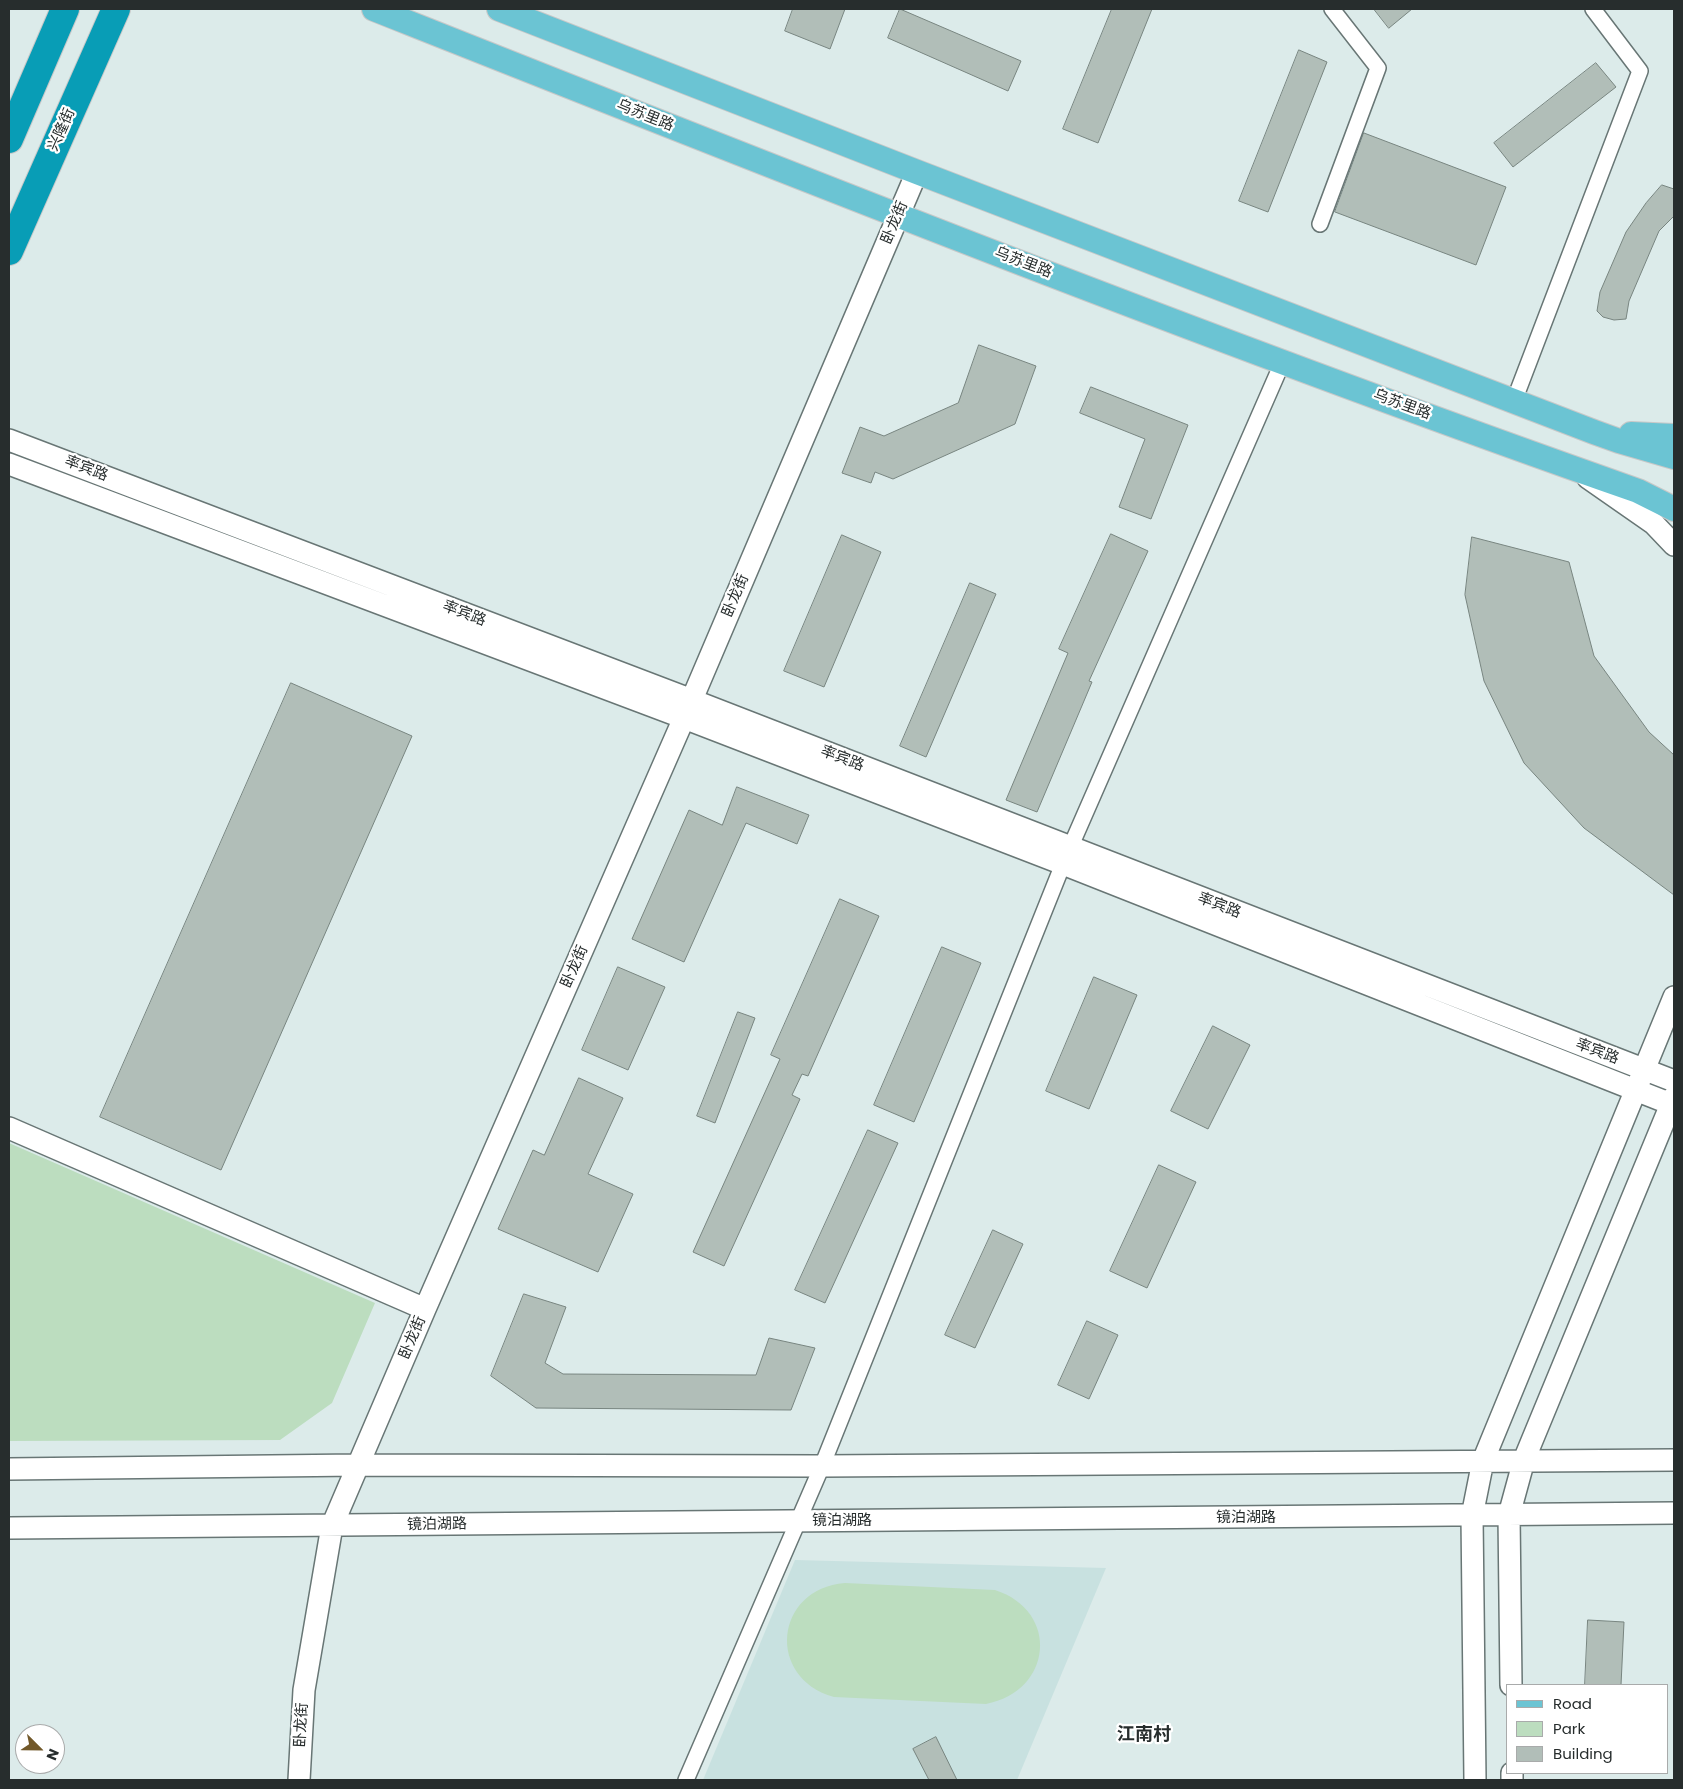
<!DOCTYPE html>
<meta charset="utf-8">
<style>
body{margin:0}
#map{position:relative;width:1683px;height:1789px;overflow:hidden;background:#dcebea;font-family:Poppins,sans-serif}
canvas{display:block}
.frame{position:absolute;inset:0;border:10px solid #272d2d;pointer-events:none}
.legend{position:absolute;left:1506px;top:1684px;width:162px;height:90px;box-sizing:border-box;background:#fff;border:1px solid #a9abab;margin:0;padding:6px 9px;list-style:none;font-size:15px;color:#272d2d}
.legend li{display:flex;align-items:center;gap:10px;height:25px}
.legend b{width:25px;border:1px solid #a9abab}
.north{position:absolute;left:15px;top:1724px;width:50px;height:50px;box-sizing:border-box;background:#fff;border:1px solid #a9abab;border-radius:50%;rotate:113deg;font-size:14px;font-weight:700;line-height:20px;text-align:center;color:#272d2d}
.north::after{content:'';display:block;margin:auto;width:18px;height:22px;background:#715829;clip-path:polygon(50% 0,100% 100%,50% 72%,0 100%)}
</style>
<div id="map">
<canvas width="1683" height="1789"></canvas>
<div class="frame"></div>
<ul class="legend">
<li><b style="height:6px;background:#6bc4d3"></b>Road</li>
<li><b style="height:14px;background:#bcddbf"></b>Park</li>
<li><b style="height:14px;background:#b1beb8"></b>Building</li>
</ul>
<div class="north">N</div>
</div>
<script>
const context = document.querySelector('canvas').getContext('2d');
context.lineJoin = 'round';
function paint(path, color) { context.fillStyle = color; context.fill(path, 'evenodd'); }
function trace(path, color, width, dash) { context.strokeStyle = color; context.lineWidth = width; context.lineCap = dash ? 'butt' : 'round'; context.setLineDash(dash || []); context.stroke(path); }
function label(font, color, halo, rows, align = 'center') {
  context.font = font + ' Poppins,"Noto Sans SC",sans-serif'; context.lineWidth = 4.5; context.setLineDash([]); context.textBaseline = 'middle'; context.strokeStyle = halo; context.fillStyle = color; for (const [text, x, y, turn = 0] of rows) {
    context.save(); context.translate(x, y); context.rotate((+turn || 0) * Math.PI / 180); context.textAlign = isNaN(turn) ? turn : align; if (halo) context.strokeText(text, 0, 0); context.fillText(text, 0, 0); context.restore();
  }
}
const built = new Path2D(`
 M 795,1560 L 1106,1568 L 1017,1780 L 703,1780 Z`);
const green = new Path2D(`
 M 9,1143 L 375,1303 L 332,1403 L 280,1440 L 9,1441 Z
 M 845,1583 L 995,1590 C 1060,1611 1053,1691 986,1704 L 834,1697 C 766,1678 774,1589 845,1583 Z`);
const building = new Path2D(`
 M 793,9 L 845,9 L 830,49 L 785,31 Z
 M 900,9 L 1021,61 L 1008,91 L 888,38 Z
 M 1112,9 L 1152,9 L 1098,143 L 1063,129 Z
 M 1374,9 L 1412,9 L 1389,28 Z
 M 1299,50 L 1327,62 L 1268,212 L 1239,201 Z
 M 1596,63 L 1616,87 L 1513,167 L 1494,143 Z
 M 1364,133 L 1506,187 L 1476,265 L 1335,212 Z
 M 1662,185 L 1674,189 L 1674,216 L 1659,231 L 1629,301 L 1626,319 L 1614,320 L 1603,317 L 1597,311 L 1600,292 L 1626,232 L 1646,203 Z
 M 979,345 L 1036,366 L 1015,424 L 893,479 L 875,472 L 871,483 L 842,473 L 860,427 L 884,436 L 958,403 Z
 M 1091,387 L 1188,425 L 1151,519 L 1119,507 L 1145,439 L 1080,413 Z
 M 1111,534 L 1148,551 L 1089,681 L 1092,682 L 1037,812 L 1006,800 L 1068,653 L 1059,649 Z
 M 842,535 L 881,552 L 824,687 L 784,671 Z
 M 1472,537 L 1569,562 L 1594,656 L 1649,732 L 1674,755 L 1674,895 L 1584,828 L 1524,763 L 1484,681 L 1465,595 Z
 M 970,583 L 996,594 L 926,757 L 900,746 Z
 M 291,683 L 412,736 L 221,1170 L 100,1117 Z
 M 737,787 L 809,815 L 797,844 L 746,823 L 684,962 L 632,939 L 689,810 L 722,825 Z
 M 840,899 L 879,916 L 808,1076 L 802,1074 L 792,1095 L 800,1099 L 724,1266 L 693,1252 L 780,1059 L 771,1055 Z
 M 942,947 L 981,963 L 914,1122 L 874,1105 Z
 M 618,967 L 665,987 L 628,1070 L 582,1050 Z
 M 1094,977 L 1137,995 L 1089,1109 L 1046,1091 Z
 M 738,1012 L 755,1018 L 715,1123 L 697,1116 Z
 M 1213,1026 L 1250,1045 L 1208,1129 L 1171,1111 Z
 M 579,1078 L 623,1098 L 588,1174 L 633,1194 L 598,1272 L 498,1229 L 533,1150 L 544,1155 Z
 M 868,1130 L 898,1143 L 825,1303 L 795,1290 Z
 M 1159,1165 L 1196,1182 L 1147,1288 L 1110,1271 Z
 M 993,1230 L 1023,1244 L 975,1348 L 945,1335 Z
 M 524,1294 L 566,1307 L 545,1363 L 563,1374 L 756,1375 L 769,1338 L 815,1348 L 791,1410 L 536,1408 L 491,1376 Z
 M 1087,1321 L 1118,1335 L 1089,1399 L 1058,1385 Z
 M 1588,1620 L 1624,1622 L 1621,1685 L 1585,1685 Z
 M 936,1737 L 957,1780 L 929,1780 L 913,1749 Z`);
const street = new Path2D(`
 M 1320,224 L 1378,68 L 1332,9
 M 1514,401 L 1640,71 L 1593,9
 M 686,1780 L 822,1466 L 1063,864 L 1283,361`);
const secondary = new Path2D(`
 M 9,440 L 692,700 L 1674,1081
 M 9,464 L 684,718 L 1063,864 L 1671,1104
 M 1588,478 L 1654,524 L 1674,545
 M 9,1128 L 425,1309
 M 9,1469 L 358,1465 L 822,1466 L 1674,1460
 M 9,1528 L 1674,1513
 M 1511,1685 L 1509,1515 L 1524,1460 L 1674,1097
 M 1512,1773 L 1512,1780
 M 299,1780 L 304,1690 L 332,1526 L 425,1309 L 684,718 L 917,172
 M 1475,1780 L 1472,1516 L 1483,1461 L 1674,997`);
const primary = new Path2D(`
 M 374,9 C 793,175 1213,342 1638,491 L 1674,509
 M 499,9 L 917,172 L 1594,432 L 1619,441 L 1674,457
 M 1631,434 L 1674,436`);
const highway = new Path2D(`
 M 9,139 L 65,9
 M 9,251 L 116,9`);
const streetNames = [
 ["乌苏里路",645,116,22],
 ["兴隆街",62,130,-66],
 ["卧龙街",895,223,-67],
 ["乌苏里路",1023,263,21],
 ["乌苏里路",1402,405,20],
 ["率宾路",86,469,21],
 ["卧龙街",736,596,-67],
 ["率宾路",464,614,21],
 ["率宾路",842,759,21],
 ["率宾路",1219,906,21],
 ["卧龙街",575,967,-66],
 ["率宾路",1597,1052,21],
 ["卧龙街",413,1338,-67],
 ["镜泊湖路",1246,1518],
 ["镜泊湖路",842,1521],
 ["镜泊湖路",437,1525,-1],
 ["卧龙街",302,1725,-87]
];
const quarterNames = [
 ["江南村",1144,1735]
];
paint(built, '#c8e1e0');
paint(green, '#bcddbf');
paint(building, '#b1beb8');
trace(building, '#788580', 1);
trace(street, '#687675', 18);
trace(secondary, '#687675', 24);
trace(primary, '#c7c8c8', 26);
trace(highway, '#c7c8c8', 30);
trace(street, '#fff', 15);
trace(secondary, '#fff', 21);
trace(primary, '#6bc4d3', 24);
trace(highway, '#089db6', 28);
label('15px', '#272d2d', '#fff', streetNames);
label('bold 18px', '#272d2d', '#fff', quarterNames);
</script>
